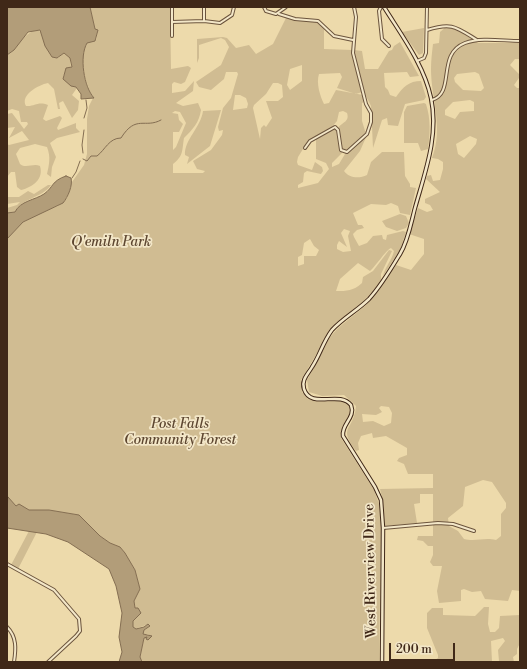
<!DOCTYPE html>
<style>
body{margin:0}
#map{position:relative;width:527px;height:669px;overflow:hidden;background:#eddaab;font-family:"Libre Bodoni",serif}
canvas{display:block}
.frame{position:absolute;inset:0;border:8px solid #402818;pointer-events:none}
.scale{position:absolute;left:389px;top:643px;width:66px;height:18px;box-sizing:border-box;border:2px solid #402818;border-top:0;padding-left:5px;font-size:12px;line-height:14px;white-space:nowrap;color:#402818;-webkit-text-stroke:3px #f3e7c8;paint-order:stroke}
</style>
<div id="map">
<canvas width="527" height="669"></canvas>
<div class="frame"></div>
<div class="scale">200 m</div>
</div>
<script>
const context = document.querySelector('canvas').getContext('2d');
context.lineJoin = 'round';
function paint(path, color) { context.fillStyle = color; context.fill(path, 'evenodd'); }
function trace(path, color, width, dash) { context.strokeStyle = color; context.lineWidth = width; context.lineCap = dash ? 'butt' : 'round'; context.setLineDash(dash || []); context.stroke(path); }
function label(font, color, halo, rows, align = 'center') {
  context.font = font + ' "Libre Bodoni",serif'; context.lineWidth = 3.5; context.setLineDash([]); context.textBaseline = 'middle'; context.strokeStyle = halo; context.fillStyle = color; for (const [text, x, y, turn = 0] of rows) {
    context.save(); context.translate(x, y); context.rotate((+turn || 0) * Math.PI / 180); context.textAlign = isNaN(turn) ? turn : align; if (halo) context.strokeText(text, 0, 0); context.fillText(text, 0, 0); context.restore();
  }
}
const green = new Path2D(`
 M 90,7 L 170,7 L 171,69 L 188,66 L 191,68 L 185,82 L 181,84 L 174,82 L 172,84 L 172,93 L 185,91 L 194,81 L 193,91 L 176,103 L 183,106 L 198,103 L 201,110 C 199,123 193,129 184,138 C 182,149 184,156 173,164 L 173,173 L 203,173 L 205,171 L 197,169 L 193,161 L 211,150 L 222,135 L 223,130 L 219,131 L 218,127 L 223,108 L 231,98 L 238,74 L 237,72 L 226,72 L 224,79 L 211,90 L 199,87 L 196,82 L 221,65 L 229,47 L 225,40 L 221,38 L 199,45 L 199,58 L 197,63 L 197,39 L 223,37 L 227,38 L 236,48 L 249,45 L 256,54 L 273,44 L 286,18 L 315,21 L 324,28 L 324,49 L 352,50 L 362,92 L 356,94 L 337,88 L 342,77 L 340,73 L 319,74 C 316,83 320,96 324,104 L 329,103 L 336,90 L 363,95 L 364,102 L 362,103 L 362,121 L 366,134 L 346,151 L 342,149 L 338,128 C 342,122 350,122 347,113 L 343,111 L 339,112 L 337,121 L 332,127 L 308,141 L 298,157 L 297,162 L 298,165 L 312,170 L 315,162 L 322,167 L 323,171 L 321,174 L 307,171 L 304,173 L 303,182 L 298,185 L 298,188 L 318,183 L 329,169 L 326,163 L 316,159 L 316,138 L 335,128 L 337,130 L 342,153 L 332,163 L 332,167 L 339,164 L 345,154 L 367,135 L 360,151 L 344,171 C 349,178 359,179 367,175 L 371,162 L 382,152 L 404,152 L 405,176 L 410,184 L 410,187 L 416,188 L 410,215 L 400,213 L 398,206 L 391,203 L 386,205 L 371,204 L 353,213 L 358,225 L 362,225 L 364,228 L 357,230 L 353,234 L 354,237 L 359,246 L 367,243 L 373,236 L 382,235 L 383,239 L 386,240 L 387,235 L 403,231 L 406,232 L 400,250 L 383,276 C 385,267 392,260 394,251 L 391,248 C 386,250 376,266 370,271 L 358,263 L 340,279 L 336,291 C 347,291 353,291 362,283 L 363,277 L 373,271 L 389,250 L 392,251 L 381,274 L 381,280 L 375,289 L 361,304 L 338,322 L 329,333 L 301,380 L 302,392 L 308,399 L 317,402 L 342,401 L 350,407 C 351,419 339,426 341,438 L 374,490 L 379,504 L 381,526 L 379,662 L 142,662 L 140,657 L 144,638 L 149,634 L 143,634 L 143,631 L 150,626 L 149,624 L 135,629 L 133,627 L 133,621 L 140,614 L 135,608 L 134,601 L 140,589 L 135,570 L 125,553 L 120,547 L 110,543 L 100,536 L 79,515 L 49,510 L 29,510 L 18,505 L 16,506 L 7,497 L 7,239 L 23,222 L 44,211 L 58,206 L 67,198 L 72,182 L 84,165 L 87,154 L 87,119 L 89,106 L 93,98 C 86,82 77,60 87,43 L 96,40 L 98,30 L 95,29 ZM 302,65 L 302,81 L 290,90 L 287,85 L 290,69 ZM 273,83 L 278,83 L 282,85 L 283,97 L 278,101 L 266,101 L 272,118 L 266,127 L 264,125 L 261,128 L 260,139 L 253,108 L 254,105 L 266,94 ZM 235,95 L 240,95 L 246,98 L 248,104 L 247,108 L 233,110 ZM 175,111 L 180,112 L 186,123 L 176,147 L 173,150 L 173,132 L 179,132 L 183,124 L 179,120 L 178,114 L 172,113 ZM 344,229 L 350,231 L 348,236 L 351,251 L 343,252 L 337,249 L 337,245 L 339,241 L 347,247 L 341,233 ZM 310,239 L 314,246 L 319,250 L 316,256 L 304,256 L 304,264 L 298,266 L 298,257 L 302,255 L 304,243 Z
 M 447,26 L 456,29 L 478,43 L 520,43 L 520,59 L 515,59 L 510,65 L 519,74 L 519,78 L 514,85 L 517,88 L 520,88 L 520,591 L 512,590 L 508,601 L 485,599 L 481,591 L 472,592 L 464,589 L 461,590 L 461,601 L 439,603 L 437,591 L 442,566 L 433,566 L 430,562 L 433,555 L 433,546 L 428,546 L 423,541 L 417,540 L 418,536 L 433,536 L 433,494 L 420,494 L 420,503 L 414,504 L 417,523 L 385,526 L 383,501 L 380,489 L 433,488 L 433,474 L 408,474 L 404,464 L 397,461 L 399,458 L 407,455 L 407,448 L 386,436 L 373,438 L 372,433 L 361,436 L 358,443 L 359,450 L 356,451 C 337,426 354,431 356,406 L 344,395 L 322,396 L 309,392 L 307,380 L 321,355 L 325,343 L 338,328 L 365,306 L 396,265 L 411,270 L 424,254 L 424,239 L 409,234 L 418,208 L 427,212 L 433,210 L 430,205 L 425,203 L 425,199 L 440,192 L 426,179 L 427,176 L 431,175 L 433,181 L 440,180 L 443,169 L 443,162 L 438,159 L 432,158 C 444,127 431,100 431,69 C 431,61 432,52 433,44 L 439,43 L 440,32 ZM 475,72 L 479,74 L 484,88 L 481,91 L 463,90 L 455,82 L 454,78 L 457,74 ZM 470,100 L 474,102 L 474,111 L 460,112 L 455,119 L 445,115 L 445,110 L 453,102 ZM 470,136 L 477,139 L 476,144 L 464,158 L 458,154 L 456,144 ZM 381,406 L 389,407 L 392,413 L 391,423 L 384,426 L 373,421 L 363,422 L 362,414 L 376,415 L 382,412 L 379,408 ZM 483,480 L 492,482 L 506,503 L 506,508 L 501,514 L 501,536 L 496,540 C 484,537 476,542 464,539 L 458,531 L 449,526 L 448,518 L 463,506 L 465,487 Z
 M 424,28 L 423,53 L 419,55 L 402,32 Z
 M 37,30 L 41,32 L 52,57 L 58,58 L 64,53 L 70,58 L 71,68 L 63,76 L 77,88 L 72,95 L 79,101 L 78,110 L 72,118 L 63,101 L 59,103 L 60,109 L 58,109 L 54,89 L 48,83 C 38,85 20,95 26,106 C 35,107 37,101 48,105 L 43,119 L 46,121 L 60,116 L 62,118 L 57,128 L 58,130 L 76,123 L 76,128 L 80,132 L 57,138 L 50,143 L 56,157 L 52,167 L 51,177 L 47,174 C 49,165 51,157 47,147 L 35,144 L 20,148 L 16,154 L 20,164 C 26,169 33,163 40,166 C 44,179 33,187 21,190 L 17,187 L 15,172 L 11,172 L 7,177 L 7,144 L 9,145 L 29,140 L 22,131 L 9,138 L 15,127 L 7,128 L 7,114 L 12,113 L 24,129 L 28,124 L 27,122 L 21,122 L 19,111 L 12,109 L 7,111 L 7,55 C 19,47 23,33 37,30 Z
 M 400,42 L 419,76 L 410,77 L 407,72 L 384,73 L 385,87 L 388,90 L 390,95 L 396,97 C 403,87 409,81 421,81 L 426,97 L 424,100 L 405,104 L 398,126 L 388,125 L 387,118 L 382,120 L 373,148 L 371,106 L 364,92 L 354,50 L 362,51 L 365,69 L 378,69 L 389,51 L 392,50 L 394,46 Z
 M 424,103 L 426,104 C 431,119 430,134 428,149 L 421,151 L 418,143 L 404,143 L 404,112 L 407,106 Z
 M 221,110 L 210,146 L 187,164 L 189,157 L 185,155 C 184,140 201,127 203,111 Z
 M 48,185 L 51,185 C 43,198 21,198 15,212 L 7,213 L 7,208 L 17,205 L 20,202 L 7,204 L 7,197 L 19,197 L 28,191 L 34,194 Z
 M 400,214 L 406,216 L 409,223 L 406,228 L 397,231 L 386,227 L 382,221 Z
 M 30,529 L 38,530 L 18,569 L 11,565 Z
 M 484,607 L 489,607 L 488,624 L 490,632 L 495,632 L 499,628 L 500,616 L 520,615 L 520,643 L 517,649 L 517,654 L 513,657 L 514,662 L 499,661 L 498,650 L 505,641 L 503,638 L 491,641 L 492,662 L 432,662 L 438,658 L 438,655 L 427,628 L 427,613 L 432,608 L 443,608 L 443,615 L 475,616 Z`);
const water = new Path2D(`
 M 7,7 L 90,7 L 95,29 L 98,30 L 95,41 L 87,43 C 79,57 84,87 94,98 L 81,99 L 81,94 L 76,87 L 71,86 L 63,79 L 66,68 L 72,67 L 70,58 L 64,53 L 57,58 L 52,57 L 45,46 L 40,30 L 28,32 L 14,50 L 7,55 Z
 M 66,176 L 71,178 C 73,185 68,197 63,203 L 23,222 L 7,239 L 7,213 L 15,212 C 20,201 35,200 44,194 C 54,187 51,181 66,176 Z
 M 8,497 L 16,506 L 19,504 L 29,510 L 49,510 L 79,515 L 100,536 L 110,543 L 120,547 L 125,553 L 135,570 L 140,589 L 134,601 L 135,608 L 138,608 L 141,613 L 133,621 L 133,627 L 136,629 L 144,627 L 148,624 L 150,626 L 144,630 L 143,634 L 152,636 L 148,640 L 146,639 L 147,637 L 144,638 L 140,657 L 142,662 L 119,662 L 122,652 L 119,637 L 122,613 L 116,586 L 109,569 L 68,542 L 46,534 L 7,528 Z`);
const stream = new Path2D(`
 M 84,118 L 87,108 L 86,100
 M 83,153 L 82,145 L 84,130
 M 83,159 L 87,161 L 91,156 L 97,156 C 105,150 109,138 121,138 C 136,114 145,129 161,120
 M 72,178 L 76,172 L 80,161`);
const street = new Path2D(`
 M 172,7 L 172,36
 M 204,7 L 204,21
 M 264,7 L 266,11 L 276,14 L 286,7
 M 381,7 L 379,11 L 382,39 L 389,46
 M 279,14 L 295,19 L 318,21 L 334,36 L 353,40
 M 172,22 L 204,21 L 220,23 L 232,15 L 234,7
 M 427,30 C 452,22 456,27 477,40
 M 417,61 L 424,58 L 426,53 L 427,7
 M 432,100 C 456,93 436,54 465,43 C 481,37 503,41 520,41
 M 305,148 L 310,141 L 335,127 L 338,130 L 341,150 L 347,152 L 367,134 L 371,122 L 371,113 L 366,104 L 353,53 L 356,17 L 354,7
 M 383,528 L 438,523 L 453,524 L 474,531
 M 7,564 L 54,590 L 79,619 L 80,631 L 76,636 L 48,662
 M 7,627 C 17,637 16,649 14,662`);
const secondary = new Path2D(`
 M 382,662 L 383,528 L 381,500 L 375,487 L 343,436 C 341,424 356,418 351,405 C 339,390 311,410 304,389 C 301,380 308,374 312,367 C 320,355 323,342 332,330 C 343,318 358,310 369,299 C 381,286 391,269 400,254 C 408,241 411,223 415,208 C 425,172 439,136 431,98 C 424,65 402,36 384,7`);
const parkNames = [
 ["Q'emiln Park",111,243],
 ["Post Falls",180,425],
 ["Community Forest",180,441]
];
const streetNames = [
 ["West Riverview Drive",371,571,-91]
];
paint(green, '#d0bc92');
paint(water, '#b29d79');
trace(water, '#846e52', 1);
trace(stream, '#846e52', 1);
trace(street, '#6b543d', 4);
trace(secondary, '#402818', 4.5);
trace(street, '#f3e7c8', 2);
trace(secondary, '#f3e7c8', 2.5);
label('italic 14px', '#5d4630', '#f3e7c8', parkNames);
label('14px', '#402818', '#f3e7c8', streetNames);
</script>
